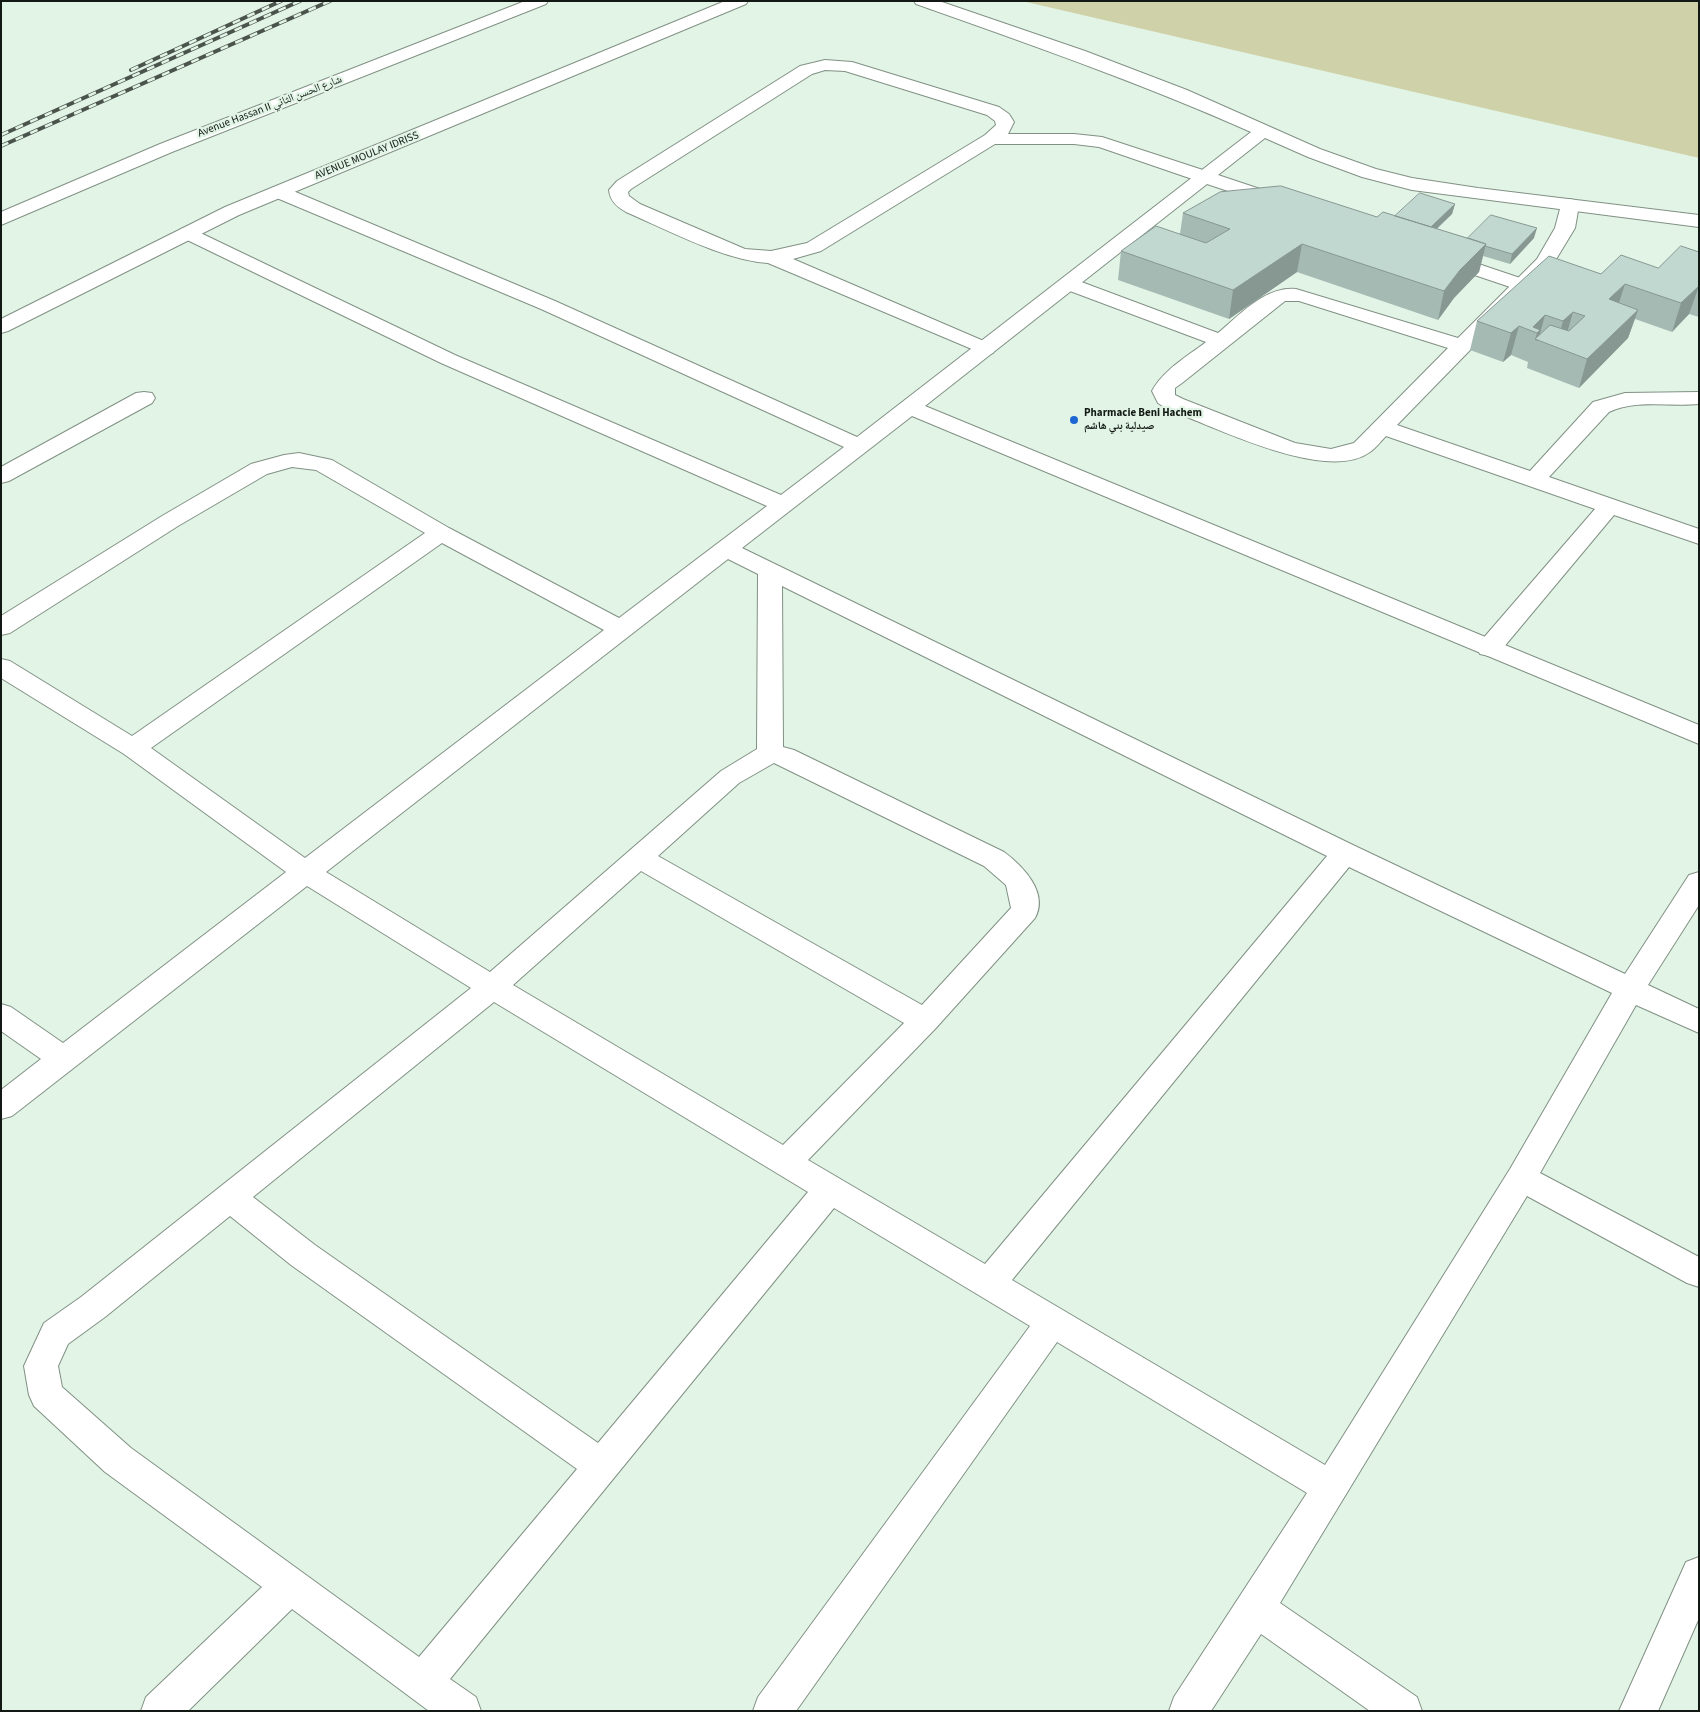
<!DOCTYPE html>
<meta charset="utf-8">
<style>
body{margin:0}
#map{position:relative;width:1700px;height:1712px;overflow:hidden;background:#e2f4e6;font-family:"Source Sans 3",sans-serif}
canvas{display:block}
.frame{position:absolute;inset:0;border:2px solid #121914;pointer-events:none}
</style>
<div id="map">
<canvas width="1700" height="1712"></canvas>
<div class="frame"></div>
</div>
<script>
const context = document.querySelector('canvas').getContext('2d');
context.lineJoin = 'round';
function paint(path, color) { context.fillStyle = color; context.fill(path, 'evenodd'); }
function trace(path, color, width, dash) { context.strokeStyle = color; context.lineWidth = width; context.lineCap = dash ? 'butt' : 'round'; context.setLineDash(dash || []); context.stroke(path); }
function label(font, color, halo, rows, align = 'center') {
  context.font = font + ' "Source Sans 3","Noto Naskh Arabic",sans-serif'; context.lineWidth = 4.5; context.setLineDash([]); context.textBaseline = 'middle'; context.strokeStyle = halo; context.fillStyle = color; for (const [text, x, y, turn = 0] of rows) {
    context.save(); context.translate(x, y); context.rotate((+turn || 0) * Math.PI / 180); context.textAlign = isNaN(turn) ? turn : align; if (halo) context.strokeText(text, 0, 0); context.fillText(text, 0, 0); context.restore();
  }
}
const green = new Path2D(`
 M 1022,1 L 1699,1 L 1699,158 Z`);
const service = new Path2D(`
 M 825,60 L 852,62 L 999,107 L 1009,114 L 1014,122 L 1008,134 L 1074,134 L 1102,137 L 1212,173 L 1214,177 L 1212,181 L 1205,183 L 1198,181 L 1099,147 L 1074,144 L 995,144 L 821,251 L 793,259 L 993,345 L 996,349 L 993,353 L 986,355 L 768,263 C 723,260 668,230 626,212 C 617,207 610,201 609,190 L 617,181 L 800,66 ZM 825,70 L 845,71 L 987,115 L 995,121 L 996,125 L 985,135 L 807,243 L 771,251 L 745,249 L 640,204 L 629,196 L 628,192 L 631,189 L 812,74 Z
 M 1570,199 L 1577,201 L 1579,205 L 1575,228 L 1552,266 L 1397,425 L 1530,471 L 1593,402 L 1625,393 L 1699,392 L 1699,404 C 1668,407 1637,399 1609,412 L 1549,477 L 1699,529 L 1699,544 L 1614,515 L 1498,654 L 1489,656 L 1480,654 L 1477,648 L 1480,642 L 1595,509 L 1386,436 C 1381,441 1376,448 1370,452 C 1327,484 1213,426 1167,409 L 1158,403 L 1152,391 C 1163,370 1188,356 1206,342 L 1062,288 L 1059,284 L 1062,280 L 1069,278 L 1076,280 L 1218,333 C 1240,315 1265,286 1296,289 L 1458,338 L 1537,259 L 1555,228 L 1561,205 L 1563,201 ZM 1285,301 L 1299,301 L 1448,348 L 1354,443 L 1331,449 L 1295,443 L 1183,399 L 1175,395 L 1175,388 L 1182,383 Z
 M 144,392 L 152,393 L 155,398 L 152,403 L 9,481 L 1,483 L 1,467 L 136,393 Z`);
const minor = new Path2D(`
 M 914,1 L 939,1 L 1085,51 L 1187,90 L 1320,149 L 1376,169 L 1412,178 L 1478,188 L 1699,215 L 1699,227 L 1412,190 L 1362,177 L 1308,157 L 1265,138 L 1218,175 L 1284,197 L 1286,201 L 1284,205 L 1277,207 L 1270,205 L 1207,184 L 925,406 L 1699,725 L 1699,744 L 912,416 L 742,548 L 1355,846 L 1625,974 L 1689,875 L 1699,872 L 1699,905 L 1648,985 L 1699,1009 L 1699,1033 L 1636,1005 L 1540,1173 L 1699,1257 L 1699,1287 L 1687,1283 L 1527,1196 L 1280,1603 L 1417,1697 L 1422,1711 L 1370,1711 L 1261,1634 L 1211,1711 L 1169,1711 L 1174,1697 L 1307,1493 L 1057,1342 L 796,1711 L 753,1711 L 758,1697 L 1030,1326 L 834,1208 L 450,1679 L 476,1697 L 481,1711 L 429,1711 L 292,1609 L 188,1711 L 141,1711 L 146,1697 L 262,1587 L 105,1472 L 34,1406 L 29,1395 L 24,1366 L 44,1323 L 81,1297 L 471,988 L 307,886 L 12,1116 L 1,1119 L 1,1090 L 41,1059 L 1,1031 L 1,1004 L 11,1007 L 63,1043 L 286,872 L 124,754 L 1,678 L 1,659 L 10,661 L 132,736 L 425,533 L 316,470 L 292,467 L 267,474 L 178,526 L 10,633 L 1,635 L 1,616 L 162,516 L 251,464 L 284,455 L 299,453 L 332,460 L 449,528 L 619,618 L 767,506 L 441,363 L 181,237 L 178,233 L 181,229 L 188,227 L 455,355 L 781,495 L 844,447 L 541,309 L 272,196 L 270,192 L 272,188 L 279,186 L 286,188 L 555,301 L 857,437 L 1251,132 C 1141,83 1029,44 916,4 ZM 442,543 L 604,630 L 305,858 L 151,748 ZM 728,559 L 758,574 L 757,749 L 721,771 L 490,972 L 326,872 ZM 782,586 L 1327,856 L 985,1264 L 808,1160 L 935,1029 L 1035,918 C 1049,893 1023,866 1004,852 L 794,750 L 783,747 ZM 774,763 L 984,866 L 1006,885 L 1011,908 L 922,1005 L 658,856 L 739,783 ZM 1349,867 L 1612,993 L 1510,1169 L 1325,1465 L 1012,1280 ZM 641,871 L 904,1023 L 783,1145 L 513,985 ZM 494,1002 L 808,1192 L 598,1443 L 315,1245 L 253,1197 ZM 230,1216 L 291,1265 L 577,1469 L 419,1657 L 131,1448 L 62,1387 L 58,1366 L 68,1344 L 105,1317 Z
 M 1443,252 L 1529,281 L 1532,285 L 1529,289 L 1522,291 L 1436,262 L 1433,258 L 1436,254 Z
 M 1699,1557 L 1699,1618 L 1658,1711 L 1619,1711 L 1686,1562 Z`);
const tertiary = new Path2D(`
 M 725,1 L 748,1 L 746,4 L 239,215 L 8,331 L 1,333 L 1,319 L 225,207 Z`);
const primary = new Path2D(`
 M 525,1 L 548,1 L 546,4 L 172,152 L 1,225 L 1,212 L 160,144 Z`);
const rail = new Path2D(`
 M 131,70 L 281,1
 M 1,135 L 300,1
 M 1,146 L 330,1`);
const wall = new Path2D(`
 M 1455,204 L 1452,214 L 1437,229 L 1468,238 L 1534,238 L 1510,264 L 1483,256 L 1479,272 L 1454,298 L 1438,320 L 1297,272 L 1229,319 L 1118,280 L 1121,251 L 1180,234 L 1183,213 L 1377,217 L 1395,216 Z
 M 1699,252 L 1699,317 L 1689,314 L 1672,332 L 1635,319 L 1628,338 L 1579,388 L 1527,368 L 1528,362 L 1511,355 L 1503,362 L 1470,350 L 1477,321 L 1601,274 L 1658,268 Z`);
const shadedWall = new Path2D(`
 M 1455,204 L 1452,214 L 1423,241 L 1426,232 Z
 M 1537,228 L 1534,238 L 1510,264 L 1512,254 Z
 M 1302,244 L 1297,272 L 1229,319 L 1233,290 Z
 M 1486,244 L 1479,272 L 1454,298 L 1438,320 L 1444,291 L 1460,270 Z
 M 1625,284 L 1616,312 L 1609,299 Z
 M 1699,286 L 1689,314 L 1672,332 L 1681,303 Z
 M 1638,310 L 1628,338 L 1579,388 L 1587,359 Z
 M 1573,312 L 1565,340 L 1556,347 L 1563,321 Z
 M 1545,315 L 1538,341 L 1535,340 L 1537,333 L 1533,327 Z
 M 1519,326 L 1511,355 L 1503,362 L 1511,333 Z`);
const building = new Path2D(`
 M 1281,186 L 1377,217 L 1383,212 L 1486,244 L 1460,270 L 1444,291 L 1302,244 L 1233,290 L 1121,251 L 1156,226 L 1206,243 L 1230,229 L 1183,213 L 1220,192 Z
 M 1420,193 L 1455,204 L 1431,227 L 1395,216 Z
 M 1491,215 L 1537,228 L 1512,254 L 1485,246 L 1486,244 L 1468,238 Z
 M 1681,246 L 1699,252 L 1699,286 L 1681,303 L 1625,284 L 1609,299 L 1638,310 L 1587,359 L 1535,339 L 1550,325 L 1569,331 L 1585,316 L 1573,312 L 1563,321 L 1545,315 L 1533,327 L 1540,330 L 1537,333 L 1519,326 L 1511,333 L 1477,321 L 1549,256 L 1601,274 L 1621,255 L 1658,268 Z`);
const markers = [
 [1074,420,5,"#1e67d2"]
];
const farStreetnames = [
 ["Avenue Hassan II شارع الحسن الثاني",270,107,-21],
 ["AVENUE MOULAY IDRISS",367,156,-22]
];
const farPoinames = [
 ["Pharmacie Beni Hachem",1084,414],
 ["صيدلية بني هاشم",1084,427]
];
paint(green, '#cfd2a9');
trace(service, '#809184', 2);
trace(minor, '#809184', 2);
trace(tertiary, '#809184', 2);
trace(primary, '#809184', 2);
paint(service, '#fff');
paint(minor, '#fff');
paint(tertiary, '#fff');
paint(primary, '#fff');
trace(rail, '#4a544c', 4);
trace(rail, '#e2f4e6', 2.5, [8]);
paint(wall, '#a6bab4');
paint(shadedWall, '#879792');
paint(building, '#c1d8d1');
trace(building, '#879792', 1);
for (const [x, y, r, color] of markers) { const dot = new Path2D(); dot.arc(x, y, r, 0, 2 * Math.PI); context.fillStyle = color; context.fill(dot); trace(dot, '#e2f4e6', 2); }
label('11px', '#121914', '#e2f4e6', farStreetnames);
label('bold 11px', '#121914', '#e2f4e6', farPoinames, 'left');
</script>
